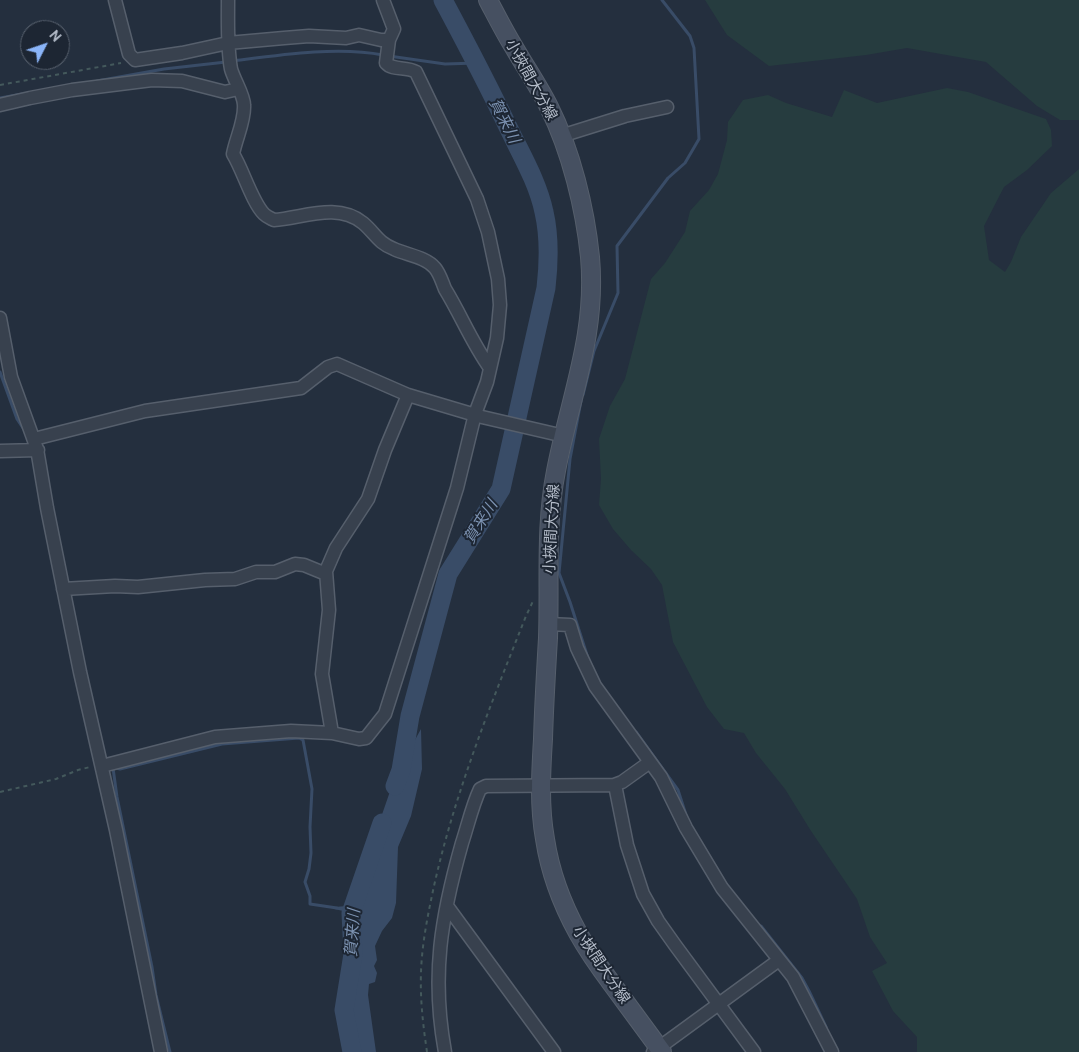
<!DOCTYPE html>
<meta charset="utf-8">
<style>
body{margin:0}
#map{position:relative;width:1079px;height:1052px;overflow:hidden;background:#242f3e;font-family:Cabin,sans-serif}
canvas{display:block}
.north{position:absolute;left:20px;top:20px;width:50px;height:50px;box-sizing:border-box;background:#1d2633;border:1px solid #59626f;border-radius:50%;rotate:49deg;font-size:14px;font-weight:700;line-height:20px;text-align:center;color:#b4bcc9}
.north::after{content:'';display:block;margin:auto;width:18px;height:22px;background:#8ab4f8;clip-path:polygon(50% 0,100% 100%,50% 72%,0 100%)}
</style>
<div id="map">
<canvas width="1079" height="1052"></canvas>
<div class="north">N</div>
</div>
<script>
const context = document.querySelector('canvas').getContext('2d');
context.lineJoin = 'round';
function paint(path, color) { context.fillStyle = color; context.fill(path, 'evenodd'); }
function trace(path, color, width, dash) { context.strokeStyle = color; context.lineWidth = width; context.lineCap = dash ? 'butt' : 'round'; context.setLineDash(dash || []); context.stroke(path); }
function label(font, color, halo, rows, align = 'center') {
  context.font = font + ' Cabin,"Noto Sans JP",sans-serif'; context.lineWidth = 4; context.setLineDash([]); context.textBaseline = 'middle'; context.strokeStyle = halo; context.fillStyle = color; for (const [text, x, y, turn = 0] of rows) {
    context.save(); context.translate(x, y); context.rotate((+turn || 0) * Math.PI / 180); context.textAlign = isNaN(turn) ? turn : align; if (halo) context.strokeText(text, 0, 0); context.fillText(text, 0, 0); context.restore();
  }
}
const green = new Path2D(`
 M 705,0 L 1079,0 L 1079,120 L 1060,120 L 1037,106 L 986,62 L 907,48 L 866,55 L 769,66 L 727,35 Z
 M 947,88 L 968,92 L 1046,119 L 1051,130 L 1052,146 L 1027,170 L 1004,187 L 984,226 L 989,260 L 1005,272 L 1011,262 L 1021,237 L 1051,193 L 1079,169 L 1079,1052 L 917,1052 L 917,1037 L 893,1011 L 872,971 L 887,963 L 870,937 L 857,899 L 811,831 L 785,789 L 756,753 L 744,733 L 724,729 L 707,707 L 673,642 L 662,585 L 651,569 L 631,550 L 613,529 L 599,505 L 601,479 L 599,439 L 610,406 L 625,379 L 651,279 L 665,263 L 685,232 L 690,211 L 709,190 L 718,174 L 727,140 L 728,122 L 743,100 L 768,95 L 786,103 L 832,117 L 844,90 L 877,103 Z`);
const water = new Path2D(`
 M 421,729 L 422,769 L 411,816 L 398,847 L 396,903 L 392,918 L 382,931 L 375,946 L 377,960 L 374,966 L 377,973 L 375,982 L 369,984 L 368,995 L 376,1052 L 358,1052 L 350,1022 L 347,993 L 344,989 L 345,973 L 349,962 L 355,951 L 357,914 L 334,909 L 334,907 L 360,905 L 377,829 L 396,774 Z`);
const stream = new Path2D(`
 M 389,56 L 445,64 L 477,63
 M 233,61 C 279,55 337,46 383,55
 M 97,81 L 164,69 L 226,62
 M 0,98 L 22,94
 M 0,372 L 17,419 L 25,431
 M 583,395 L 594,351 L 618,293 L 617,246 L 668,178 L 685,163 L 699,139 L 694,48 L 690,36 L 662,0
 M 581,401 L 570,459 L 559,573 L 570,602 L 587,655
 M 636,732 L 678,790 L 687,818
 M 113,767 L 120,769 L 222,744 L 299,738 L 303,740 L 312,789 L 310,827 L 311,853 L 309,869 L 305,882 L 310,896 L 310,904 L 337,908
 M 113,768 L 117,797 L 152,967 L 156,995 L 170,1052
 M 761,926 L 802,978 L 809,991 L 826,1027`);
const river = new Path2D(`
 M 395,786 L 401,770 L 410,716 L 448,574 L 501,489 L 546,288 C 549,262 550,238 544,212 C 538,183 522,156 509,129 C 488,85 466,43 443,0
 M 352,1052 L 344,1010 L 353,954 L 351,913 L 382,823`);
const path = new Path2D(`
 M 0,85 L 121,63
 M 0,792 L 56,779 L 78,770 L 90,767
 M 427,1052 C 423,1025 420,999 421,972 C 422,943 428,914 434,886 C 455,792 491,704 526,616 L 534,599`);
const street = new Path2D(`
 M 115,0 L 129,54 L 135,60 L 182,53 L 228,43 L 284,38 L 309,36 L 346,38 L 359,35 L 381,40 L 389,40
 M 228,0 C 228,23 227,47 231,69 C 234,80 244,95 244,105 C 245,121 236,138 233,154 C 243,170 252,202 264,214 C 267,217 270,218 274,220 C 303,218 337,202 363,223 C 375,233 378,243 394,249 C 407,255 426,257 435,268 C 440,274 442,282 445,289 C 461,315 472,343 490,368
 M 0,105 L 30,98 L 72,90 L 152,80 L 182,81 L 225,92 L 238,89
 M 561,136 L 625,116 L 667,107
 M 0,318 L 11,377 L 37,449 L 47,508 L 80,672 L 116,830 L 161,1052
 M 34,439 L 145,411 L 301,388 L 328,367 L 337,364 L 408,395 L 482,417 L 564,436
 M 0,451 L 38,450
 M 63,589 L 115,586 L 138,587 L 205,580 L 235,579 L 256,572 L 275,572 L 295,564 L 304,565 L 326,574
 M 548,624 L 570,625 L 577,648 L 595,686 L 661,777 L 686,828 L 722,888 L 793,977 L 832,1052
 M 332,733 L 322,674 L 329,610 L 326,571 L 336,548 L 368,499 L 385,450 L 408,395
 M 102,766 L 215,737 L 291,731 L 332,733 L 359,739 L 366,738 L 385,714 L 457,488 L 475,414 L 487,382 L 497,338 L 500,305 L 498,279 L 488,232 L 477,199 L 416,72 C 406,66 393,71 386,63 L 389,40 L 394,29 L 383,0
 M 615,785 L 627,845 L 643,894 L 658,921 L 675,945 L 754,1052
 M 447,906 L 554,1052
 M 445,1052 C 431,976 441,917 462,843 C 468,825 472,806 480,789 L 486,786 L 614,785 L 622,782 L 650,762
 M 653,1052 L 779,960`);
const secondary = new Path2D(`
 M 488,0 C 497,17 505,33 515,49 C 526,68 539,87 549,107 C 571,151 585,208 590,257 C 597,335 570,397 556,471 C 545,526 550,583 548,638 C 546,672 544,705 543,739 C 541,772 539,806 545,839 C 550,872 562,904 578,933 C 588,951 600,968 612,984 C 629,1007 645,1029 662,1052`);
const streetNames = [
 ["小挾間大分線",531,80,61],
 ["小挾間大分線",552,529,-87],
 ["小挾間大分線",601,965,56]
];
const waterNames = [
 ["賀来川",504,121,63],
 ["賀来川",481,522,-58],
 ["賀来川",353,933,-86]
];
paint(green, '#263c3f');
paint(water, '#394c67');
trace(stream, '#394c67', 3);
trace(river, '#394c67', 19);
trace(street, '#565f6c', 15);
trace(secondary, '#565f6c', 20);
trace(path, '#44595c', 2, [4, 4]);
trace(street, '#38414e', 12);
trace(secondary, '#465061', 18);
label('15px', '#b4bcc9', '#1d2633', streetNames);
label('italic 16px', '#7c92b1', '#1d2633', waterNames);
</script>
